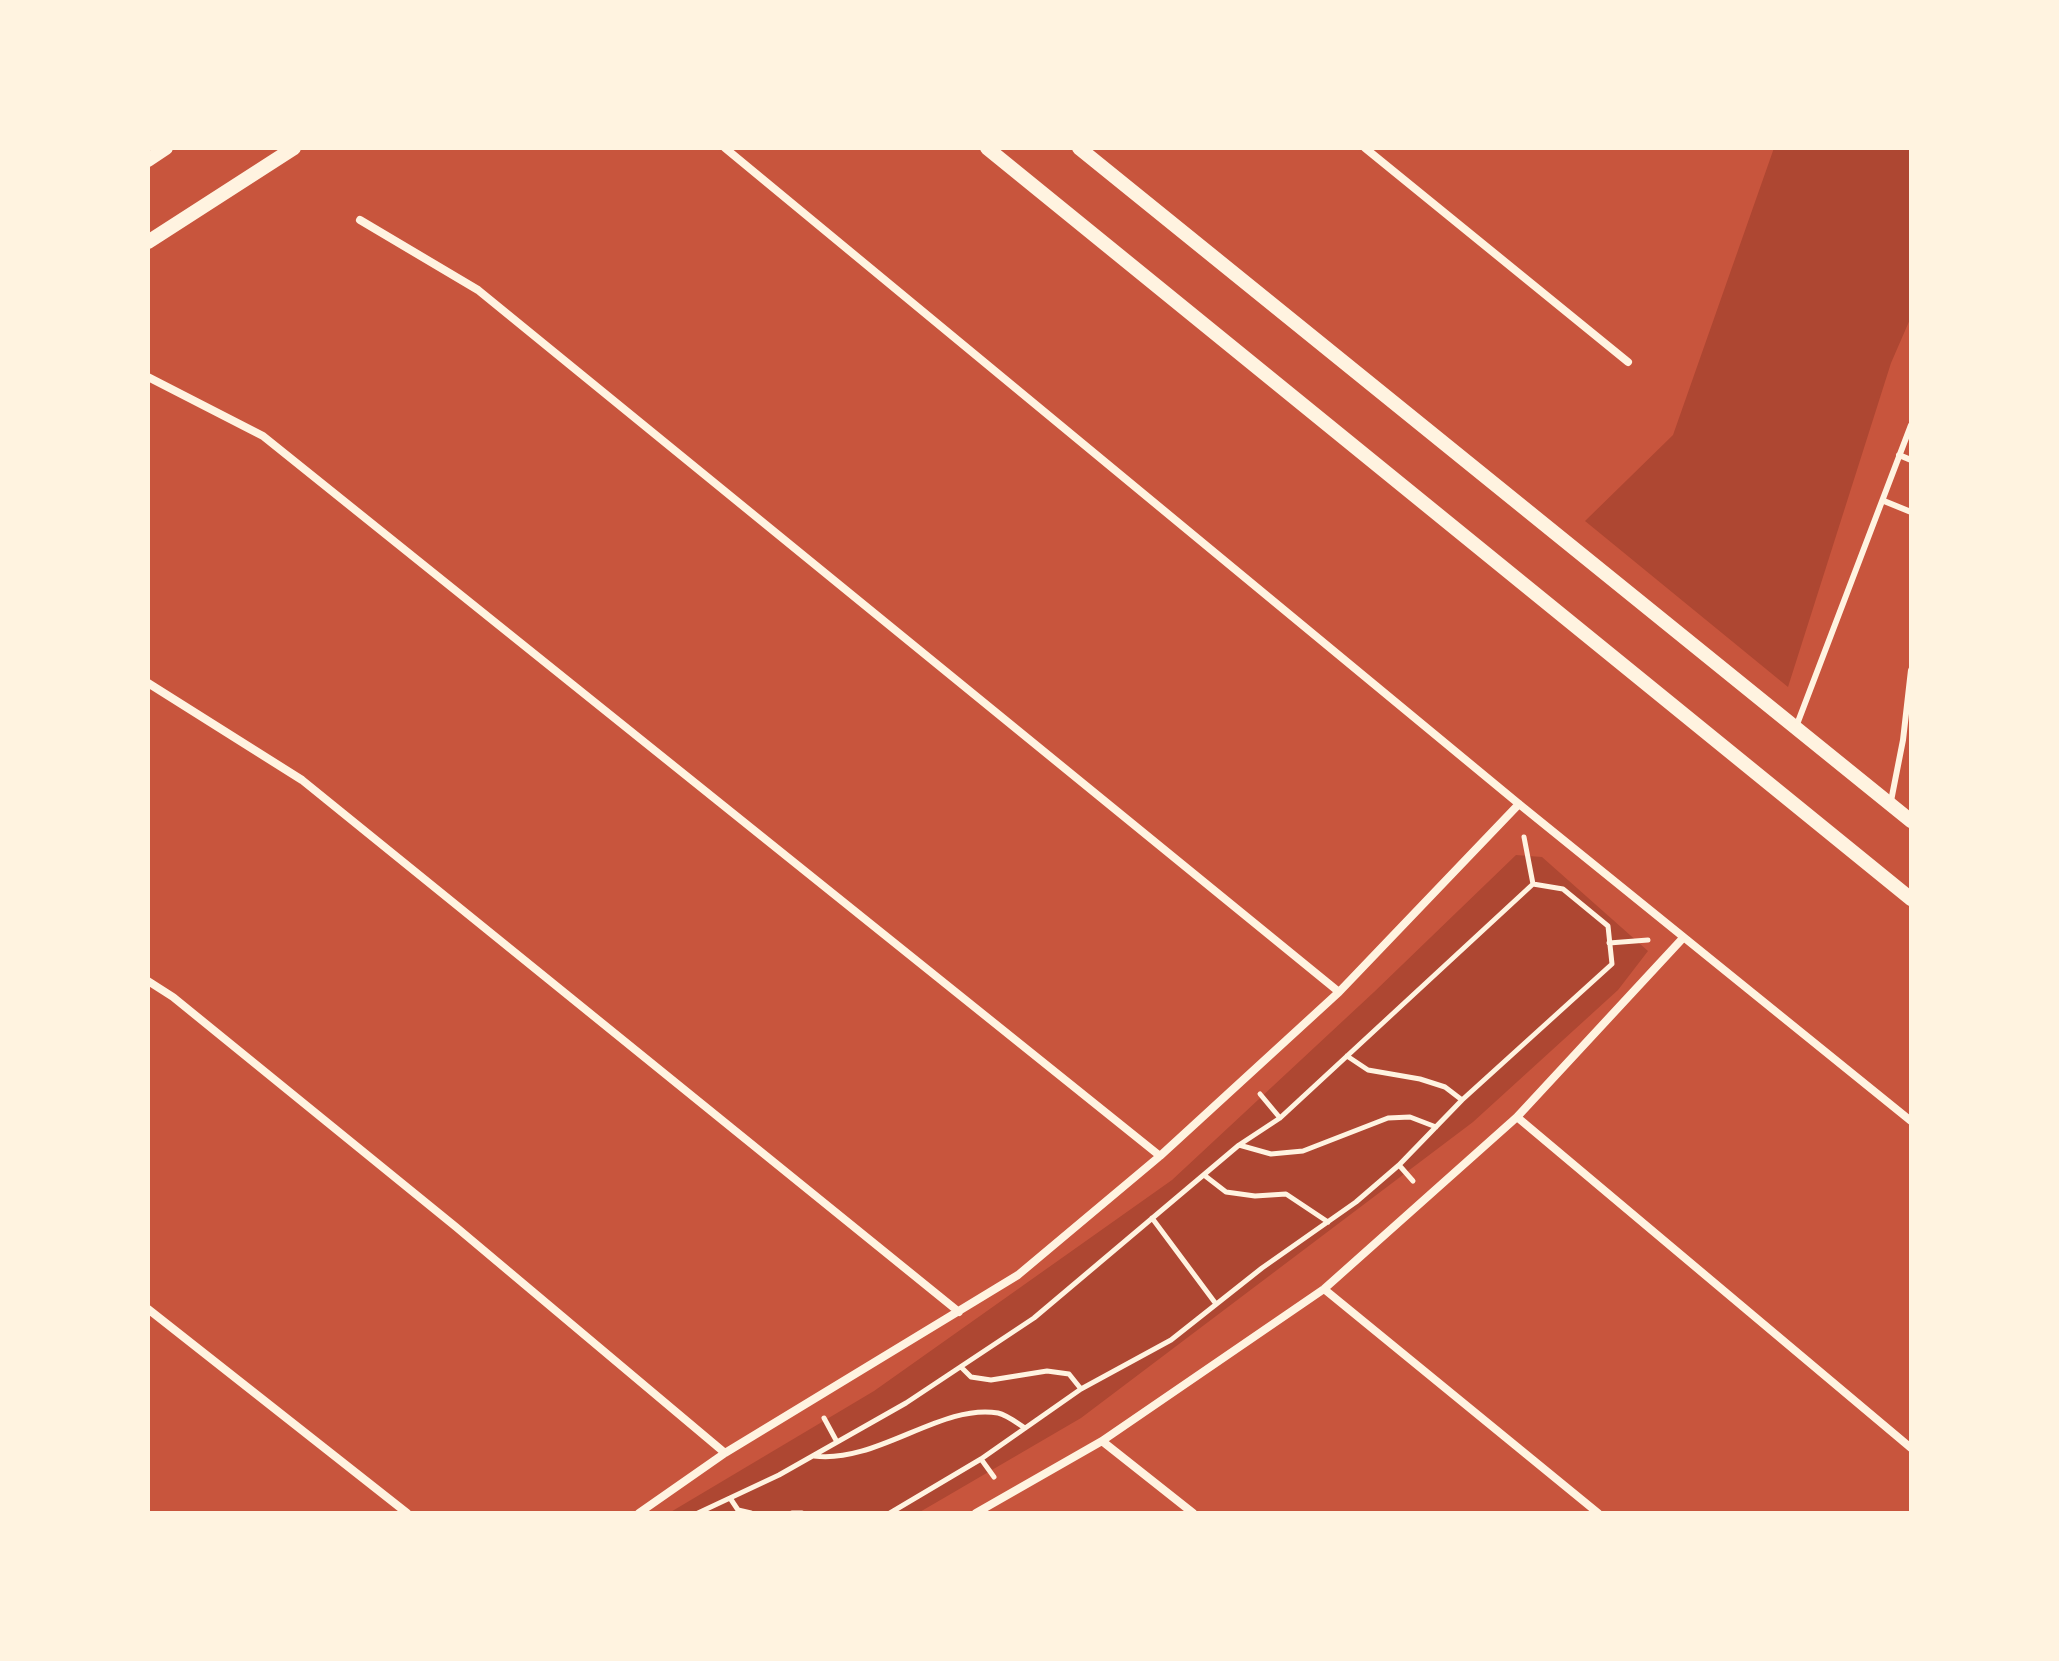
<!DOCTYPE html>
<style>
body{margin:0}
#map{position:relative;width:2059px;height:1661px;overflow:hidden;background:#c8553d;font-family:"Alegreya Sans",sans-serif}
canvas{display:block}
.frame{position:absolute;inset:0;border:150px solid #fff3e0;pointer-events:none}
</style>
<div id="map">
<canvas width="2059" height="1661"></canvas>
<div class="frame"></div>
</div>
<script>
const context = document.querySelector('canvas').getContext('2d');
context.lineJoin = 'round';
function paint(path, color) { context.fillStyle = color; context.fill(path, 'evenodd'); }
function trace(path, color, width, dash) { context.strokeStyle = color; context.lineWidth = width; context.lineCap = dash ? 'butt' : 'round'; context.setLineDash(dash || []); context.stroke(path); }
const green = new Path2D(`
 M 1774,148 L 1911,148 L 1911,317 L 1891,363 L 1788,687 L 1585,521 L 1673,435 Z
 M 1516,855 L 1542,857 L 1648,951 L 1618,990 L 1473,1122 L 1081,1418 L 937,1502 L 918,1513 L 669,1513 L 874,1391 L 1172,1180 L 1374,992 Z`);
const path = new Path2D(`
 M 1524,837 L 1533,884
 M 1609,943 L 1648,940
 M 1347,1056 L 1368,1070 L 1420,1079 L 1445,1087 L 1462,1100
 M 1260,1094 L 1280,1118
 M 1239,1145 L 1271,1154 L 1303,1151 L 1388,1118 L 1410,1117 L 1436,1127
 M 1399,1165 L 1413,1181
 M 1204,1175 L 1226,1192 L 1255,1196 L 1286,1194 L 1328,1222
 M 1152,1218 L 1216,1304
 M 961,1367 L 971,1377 L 991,1380 L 1047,1371 L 1069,1374 L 1081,1389
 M 824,1418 L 837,1442
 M 814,1456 C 877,1464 941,1403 998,1413 C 1007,1415 1017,1423 1025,1428
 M 981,1459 L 994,1477
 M 730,1498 L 738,1510 L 751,1513
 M 698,1513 L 779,1475 L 906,1403 L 1034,1318 L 1239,1145 L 1280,1118 L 1533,884 L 1563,889 L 1608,926 L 1612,964 L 1462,1100 L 1399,1165 L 1356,1202 L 1262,1268 L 1171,1340 L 1081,1389 L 981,1459 L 890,1513
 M 792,1513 L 802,1513`);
const service = new Path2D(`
 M 1899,455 L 1911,460
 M 1884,501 L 1911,512
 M 1796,727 L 1911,425
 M 1891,801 L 1903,740 L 1911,670`);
const minor = new Path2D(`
 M 725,148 L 1519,804 L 1911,1121
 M 1365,148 L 1628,362
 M 360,220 L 478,290 L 1339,992
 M 148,377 L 263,436 L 1160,1156
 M 148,683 L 302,780 L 959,1312
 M 148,981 L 173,997 L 456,1227 L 725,1453
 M 1517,1117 L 1911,1448
 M 1324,1289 L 1598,1513
 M 148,1309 L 407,1513
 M 1102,1441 L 1193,1513
 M 639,1513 L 725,1453 L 1018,1275 L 1160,1156 L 1339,992 L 1519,804
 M 976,1513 L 1102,1441 L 1324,1289 L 1517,1117 L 1683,938`);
const tertiary = new Path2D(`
 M 987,148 L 1911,899
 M 1079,148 L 1911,821
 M 148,160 L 166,148
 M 148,242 L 294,148`);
paint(green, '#ae4732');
trace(path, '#fff3e0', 5);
trace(service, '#fff3e0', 6);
trace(minor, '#fff3e0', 8);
trace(tertiary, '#fff3e0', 14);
</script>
